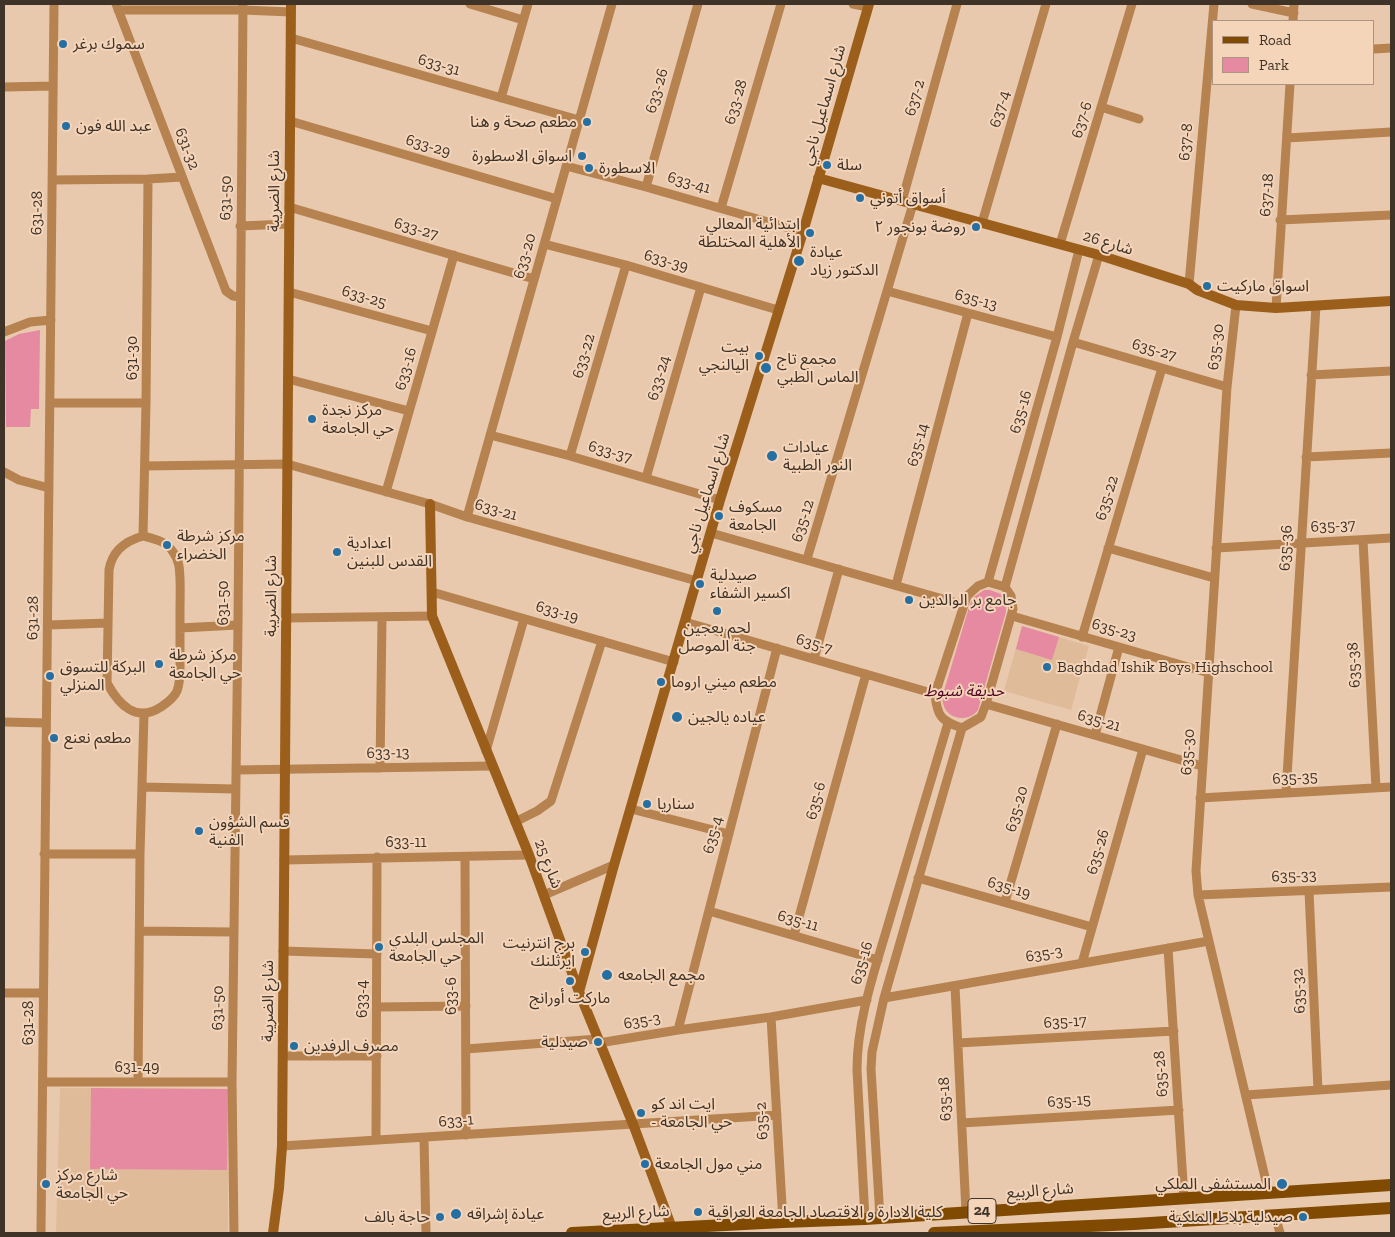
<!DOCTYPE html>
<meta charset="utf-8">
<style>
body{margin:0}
#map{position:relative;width:1395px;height:1237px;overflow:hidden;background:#e8c9ad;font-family:"Zilla Slab",serif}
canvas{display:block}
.frame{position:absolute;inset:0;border:5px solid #3f3328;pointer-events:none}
.legend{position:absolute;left:1212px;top:20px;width:162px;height:65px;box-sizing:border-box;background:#f5d5ba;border:1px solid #ac9480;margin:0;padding:6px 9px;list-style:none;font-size:15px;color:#3f3328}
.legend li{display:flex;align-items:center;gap:10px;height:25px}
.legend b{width:25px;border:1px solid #ac9480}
</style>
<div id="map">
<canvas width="1395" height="1237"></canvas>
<div class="frame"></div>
<ul class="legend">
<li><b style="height:6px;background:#804a02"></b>Road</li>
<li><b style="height:14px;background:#e68aa2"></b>Park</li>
</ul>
</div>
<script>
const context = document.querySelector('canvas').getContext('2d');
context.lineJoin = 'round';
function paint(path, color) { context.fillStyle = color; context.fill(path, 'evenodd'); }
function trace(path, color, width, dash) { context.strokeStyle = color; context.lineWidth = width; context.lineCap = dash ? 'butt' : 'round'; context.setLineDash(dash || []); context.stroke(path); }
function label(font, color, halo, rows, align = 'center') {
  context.font = font + ' "Zilla Slab","Noto Sans Arabic",serif'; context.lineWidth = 4; context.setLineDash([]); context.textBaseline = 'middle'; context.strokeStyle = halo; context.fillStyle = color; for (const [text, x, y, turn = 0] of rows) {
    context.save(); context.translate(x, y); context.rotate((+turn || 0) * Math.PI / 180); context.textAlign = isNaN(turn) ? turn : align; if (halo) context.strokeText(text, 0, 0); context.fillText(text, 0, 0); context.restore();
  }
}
const built = new Path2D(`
 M 1022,626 L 1089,646 L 1071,710 L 1004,691 Z
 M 60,1088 L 228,1089 L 228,1233 L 56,1233 Z`);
const green = new Path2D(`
 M 40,330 L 39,409 L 31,409 L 30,427 L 6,427 L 5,341 L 19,334 Z
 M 984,590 L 990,590 L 1001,594 L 1006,604 L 1006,612 L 978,710 C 969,723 946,720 943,703 C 942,700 943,697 943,694 L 970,604 L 974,597 Z
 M 1022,626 L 1059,637 L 1052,660 L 1016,649 Z
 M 91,1088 L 228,1089 L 227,1170 L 90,1169 Z`);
const street = new Path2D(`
 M 116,4 L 226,291 L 233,296 L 240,297
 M 470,4 L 523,20
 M 853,4 L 868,7
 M 1252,4 L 1294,13
 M 118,10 L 243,10 L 291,12
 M 1293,21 L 1294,4
 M 291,38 L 579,120
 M 1374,49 L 1391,48
 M 4,87 L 53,86
 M 501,98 L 528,4
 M 1101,107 L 1139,119
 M 290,121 L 557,199
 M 1287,138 L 1391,132
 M 566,166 L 646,187 L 803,232
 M 52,180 L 148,179 L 182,177
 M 646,187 L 698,4
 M 902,201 L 957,4
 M 289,207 L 534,279
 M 721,208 L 781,4
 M 1280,220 L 1391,215
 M 982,223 L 1046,4
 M 240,226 L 289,224
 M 544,244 L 626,265 L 778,310
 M 1060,244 L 1132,4
 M 1189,284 L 1214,4
 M 887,291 L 1057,337
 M 289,292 L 432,331
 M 1236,305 L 1227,387 L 1196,871 L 1198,895 L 1269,1194
 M 1276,308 L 1290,84
 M 4,332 L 30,322 L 51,320
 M 1073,342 L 1227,387
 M 1311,375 L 1391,371
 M 288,379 L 409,411
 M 50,403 L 146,403
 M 490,435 L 570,456 L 720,500
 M 570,456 L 626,265
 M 1306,457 L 1391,453
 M 145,466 L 287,464 L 430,504 L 467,517 L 697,581
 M 4,472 L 19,480 L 49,488
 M 646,478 L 701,287
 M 386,492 L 454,255
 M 467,517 L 612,4
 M 711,533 L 964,605
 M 143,536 C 155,539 166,541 173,552 C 176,556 178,560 179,566 C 181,580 180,596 180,611 C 180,626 180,642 180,657 C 180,668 181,681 177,691 C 174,698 167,703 161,707 C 136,723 119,705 107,683 L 109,570 C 112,551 125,541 143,536 Z
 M 143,536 L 146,403 L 148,179
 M 1363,540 L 1376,788
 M 1108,548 L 1214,578
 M 1216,548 L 1391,538
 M 807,559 L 913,204
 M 988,582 L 1005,587 L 1011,596 L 1013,609 L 986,704 L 981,717 L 962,728 C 941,721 937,716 935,694 L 967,596 L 978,586 Z
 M 988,582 L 1057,337 L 1079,250
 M 896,585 L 968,313
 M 1005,587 L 1073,342 L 1099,255
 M 432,592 L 674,662
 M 1012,616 L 1209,673
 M 286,618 L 432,616
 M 685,622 L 935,694
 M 48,625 L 108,623
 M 180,628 L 238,625
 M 1082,637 L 1162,368
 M 814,659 L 839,569
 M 986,704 L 1202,766
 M 4,722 L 46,723
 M 1095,735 L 1119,647
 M 486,751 L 524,619
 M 380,768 L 382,617
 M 236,770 L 492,766
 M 142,787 L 235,789
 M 1286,793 L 1316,306
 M 1200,798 L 1391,787
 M 631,809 L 729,834
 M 515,822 L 537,811 L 551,801 L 602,641
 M 44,854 L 140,854
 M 465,857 L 466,1135
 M 284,860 L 529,855
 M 918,878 L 1092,927
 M 1309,891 L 1318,1090
 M 544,895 L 614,865
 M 1198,895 L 1391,887
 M 1005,902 L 1057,724
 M 709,911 L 878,960
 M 140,931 L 233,932
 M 794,935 L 866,674
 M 1168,948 L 1184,1198
 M 283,951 L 377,954
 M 1082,963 L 1143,749
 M 955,986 L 966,1212
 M 4,993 L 43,993
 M 884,998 L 1209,941
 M 377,1007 L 466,1006
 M 771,1017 L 783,1222
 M 678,1030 L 777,648
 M 599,1043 L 678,1030 L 771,1017 L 867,1000
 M 958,1043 L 1174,1031
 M 466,1049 L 598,1039
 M 283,1056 L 377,1056
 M 43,1082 L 232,1082
 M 138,1082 L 140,854 L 144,714
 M 1246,1095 L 1391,1085
 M 962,1123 L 1179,1110
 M 424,1138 L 426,1233
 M 376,1140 L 377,857
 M 282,1146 L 777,1115
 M 1275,1215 L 1280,1233
 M 880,1218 L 871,1069 L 872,1052 L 884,998 L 962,728
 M 865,1219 L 857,1070 C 857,1018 876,967 890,918 C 909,853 929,788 948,723
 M 41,1233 L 54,4
 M 234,1233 L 232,1082 L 238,625 L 243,4`);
const secondary = new Path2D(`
 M 818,178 L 1099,255 L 1189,284 L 1197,290 L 1236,305 L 1276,308 L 1391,301
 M 430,504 L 432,616 L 529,855 L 579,992 L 633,1124 L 672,1228
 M 579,992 L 614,865 L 720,500 L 803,232 L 869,4
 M 273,1233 L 279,1188 L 282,1146 L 291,4`);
const primary = new Path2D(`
 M 572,1233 L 783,1222 L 865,1219 L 1391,1185
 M 934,1233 L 1134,1224 L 1391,1208`);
const markers = [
 [63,44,5,"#256fa2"],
 [587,122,5,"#256fa2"],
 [66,126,5,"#256fa2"],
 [582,156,5,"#256fa2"],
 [827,165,5,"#256fa2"],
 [589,168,5,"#256fa2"],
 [860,198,5,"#256fa2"],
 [976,227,5,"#256fa2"],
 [810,233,5,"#256fa2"],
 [799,261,6,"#256fa2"],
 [1207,286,5,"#256fa2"],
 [759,356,5,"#256fa2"],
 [766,368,6,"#256fa2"],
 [312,419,5,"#256fa2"],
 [772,456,6,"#256fa2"],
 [719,516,5,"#256fa2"],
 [167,545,5,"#256fa2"],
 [337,552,5,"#256fa2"],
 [700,584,5,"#256fa2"],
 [909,600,5,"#256fa2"],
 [717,611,5,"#256fa2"],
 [159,664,5,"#256fa2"],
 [1047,667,5,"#256fa2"],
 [50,676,5,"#256fa2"],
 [661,682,5,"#256fa2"],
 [677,717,6,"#256fa2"],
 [54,738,5,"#256fa2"],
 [647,804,5,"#256fa2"],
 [199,831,5,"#256fa2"],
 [379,947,5,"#256fa2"],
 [585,952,5,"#256fa2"],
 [607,975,6,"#256fa2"],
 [570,981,5,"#256fa2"],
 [598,1042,5,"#256fa2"],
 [294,1046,5,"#256fa2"],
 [641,1113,5,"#256fa2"],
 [645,1164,5,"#256fa2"],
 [46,1184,5,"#256fa2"],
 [1282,1184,6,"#256fa2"],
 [698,1212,5,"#256fa2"],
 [456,1214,6,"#256fa2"],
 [440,1217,5,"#256fa2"],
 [1303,1217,5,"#256fa2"]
];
const shields = [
 [982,1211,28]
];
const shieldNames = [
 ["24",982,1211]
];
const poiNames = [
 ["سموك برغر",73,44],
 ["مطعم صحة و هنا",577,122,"right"],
 ["عبد الله فون",76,126],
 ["اسواق الاسطورة",572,156,"right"],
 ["سلة",837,165],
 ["الاسطورة",599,168],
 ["أسواق أتوني",870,198],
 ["ابتدائية المعالي",800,224,"right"],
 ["الأهلية المختلطة",800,242,"right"],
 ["روضة بونجور ٢",966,227,"right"],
 ["عيادة",810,252],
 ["الدكتور زياد",810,270],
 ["اسواق ماركيت",1217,286],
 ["بيت",749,347,"right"],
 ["اليالنجي",749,365,"right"],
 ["مجمع تاج",777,359],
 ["الماس الطبي",777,377],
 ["مركز نجدة",322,410],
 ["حي الجامعة",322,428],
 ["عيادات",783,447],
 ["النور الطبية",783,465],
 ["مسكوف",729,507],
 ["الجامعة",729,525],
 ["مركز شرطة",177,536],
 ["الخضراء",177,554],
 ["اعدادية",347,543],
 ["القدس للبنين",347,561],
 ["صيدلية",710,575],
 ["اكسير الشفاء",710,593],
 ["جامع بر الوالدين",919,600],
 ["لحم بعجين",717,628,"center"],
 ["جنة الموصل",717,646,"center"],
 ["مركز شرطة",169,655],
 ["حي الجامعة",169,673],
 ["البركة للتسوق",60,667],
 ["المنزلي",60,685],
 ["Baghdad Ishik Boys Highschool",1057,667],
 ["مطعم ميني اروما",671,682],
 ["عياده يالجين",688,717],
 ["مطعم نعنع",64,738],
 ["سناريا",657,804],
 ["قسم الشؤون",209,822],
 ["الفنية",209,840],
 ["المجلس البلدي",389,938],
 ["حي الجامعة",389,956],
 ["برج انترنيت",575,943,"right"],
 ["ايرثلنك",575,961,"right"],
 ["مجمع الجامعه",618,975],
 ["ماركت أورانج",570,998,"center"],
 ["صيدلية",588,1042,"right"],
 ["مصرف الرفدين",304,1046],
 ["ايت اند كو",651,1104],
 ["- حي الجامعة",651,1122],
 ["مني مول الجامعة",655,1164],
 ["شارع مركز",56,1175],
 ["حي الجامعة",56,1193],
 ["المستشفى الملكي",1271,1184,"right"],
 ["كلية الادارة و الاقتصاد الجامعة العراقية",708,1212],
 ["عيادة إشراقه",467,1214],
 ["حاجة بالف",430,1217,"right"],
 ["صيدلية بلاط الملكية",1293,1217,"right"]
];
const streetNames = [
 ["633-31",439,65,16],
 ["633-26",657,91,-74],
 ["637-2",915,98,-74],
 ["633-28",736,102,-74],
 ["شارع اسماعيل ناجي",824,105,-74],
 ["637-4",1000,109,-74],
 ["637-6",1082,120,-73],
 ["637-8",1186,142,-85],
 ["633-29",428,146,16],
 ["631-32",187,149,69],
 ["633-41",689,183,16],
 ["شارع الضريبة",274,191,-90],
 ["637-18",1267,195,-86],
 ["631-50",226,198,-89],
 ["631-28",37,213,-89],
 ["633-27",416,229,16],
 ["شارع 26",1108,243,17],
 ["633-20",525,256,-74],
 ["633-39",666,261,16],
 ["633-25",364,297,16],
 ["635-13",976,300,15],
 ["635-30",1216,347,-83],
 ["635-27",1154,350,16],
 ["633-22",584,356,-74],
 ["631-30",132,358,-90],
 ["633-16",406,369,-74],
 ["633-24",659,378,-74],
 ["635-16",1021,412,-74],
 ["635-14",918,445,-75],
 ["633-37",610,452,16],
 ["شارع اسماعيل ناجي",707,493,-73],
 ["635-22",1107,498,-73],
 ["633-21",496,510,16],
 ["635-12",803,521,-73],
 ["635-37",1333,526,-3],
 ["635-36",1286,548,-87],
 ["شارع الضريبة",271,596,-90],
 ["631-50",223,603,-90],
 ["633-19",557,612,16],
 ["631-28",33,618,-89],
 ["635-23",1114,630,16],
 ["635-7",814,644,16],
 ["635-38",1354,665,-93],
 ["635-21",1099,721,16],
 ["635-30",1188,752,-86],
 ["633-13",388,753,-1],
 ["635-35",1295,778,-3],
 ["635-6",816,801,-75],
 ["635-20",1017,809,-74],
 ["635-4",713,835,-75],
 ["633-11",406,842],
 ["635-26",1098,852,-74],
 ["شارع 25",548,864,69],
 ["635-33",1294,876,-2],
 ["635-19",1009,888,16],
 ["635-11",798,921,16],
 ["635-3",1044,954,-10],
 ["635-16",862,963,-74],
 ["635-32",1299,991,-93],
 ["633-6",451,996,-90],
 ["633-4",362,999,-90],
 ["شارع الضريبة",268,1001,-90],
 ["631-50",218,1008,-89],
 ["635-3",642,1021,-10],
 ["635-17",1065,1022,-3],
 ["631-28",28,1023,-90],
 ["631-49",137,1067],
 ["635-28",1161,1074,-94],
 ["635-18",945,1099,-93],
 ["635-15",1069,1101,-4],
 ["633-1",456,1121,-4],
 ["635-2",762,1121,-93],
 ["شارع الربيع",1040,1191,-4],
 ["شارع الربيع",636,1213,-3]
];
const parkNames = [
 ["حديقة شبوط",964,691]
];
paint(built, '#e0bb9a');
paint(green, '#e68aa2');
trace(street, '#b68250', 9);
trace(secondary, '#9b5f1b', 10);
trace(primary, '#804a02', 12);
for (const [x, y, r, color] of markers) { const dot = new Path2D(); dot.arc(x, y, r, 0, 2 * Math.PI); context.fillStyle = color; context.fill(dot); trace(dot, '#f5d5ba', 2); }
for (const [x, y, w] of shields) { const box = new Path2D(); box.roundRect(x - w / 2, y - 12.5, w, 25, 4); context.fillStyle = '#f5d5ba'; context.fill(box); trace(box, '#3f3328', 1); }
label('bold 15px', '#3f3328', null, shieldNames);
label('16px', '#3f3328', '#f5d5ba', poiNames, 'left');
label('16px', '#3f3328', '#f5d5ba', streetNames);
label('italic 16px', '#500825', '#f5d5ba', parkNames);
</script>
